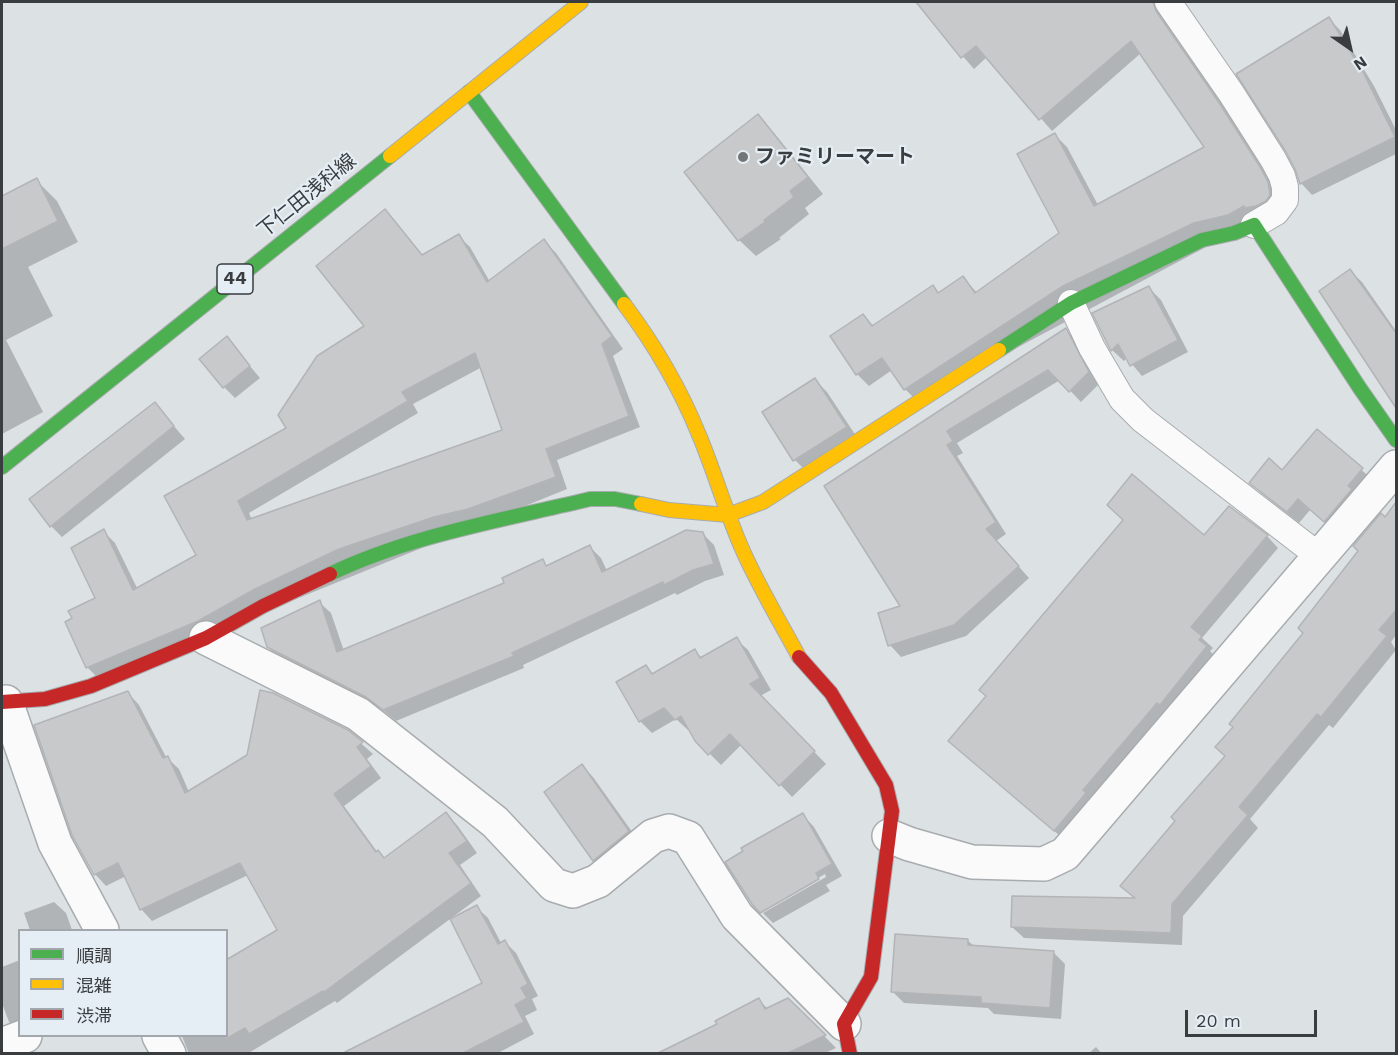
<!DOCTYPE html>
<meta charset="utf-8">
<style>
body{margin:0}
#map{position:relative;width:1398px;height:1055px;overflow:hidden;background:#dce1e4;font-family:"Work Sans","Noto Sans JP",sans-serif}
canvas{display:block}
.frame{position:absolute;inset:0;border:3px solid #3a3d3f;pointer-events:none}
.legend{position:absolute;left:18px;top:929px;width:210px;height:108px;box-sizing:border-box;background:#e6eef5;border:2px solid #a1a7ac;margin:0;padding:8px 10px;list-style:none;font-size:18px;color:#3a3d3f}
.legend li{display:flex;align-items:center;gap:12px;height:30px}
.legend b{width:30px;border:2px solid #a1a7ac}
.north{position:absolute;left:1320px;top:18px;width:60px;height:60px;-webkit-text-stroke:4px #e6eef5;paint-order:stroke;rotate:146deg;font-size:16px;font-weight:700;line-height:24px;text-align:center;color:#3a3d3f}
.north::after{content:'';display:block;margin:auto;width:21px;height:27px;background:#3a3d3f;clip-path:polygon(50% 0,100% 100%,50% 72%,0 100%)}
.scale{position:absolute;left:1185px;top:1010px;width:132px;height:27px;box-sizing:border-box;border:3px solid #3a3d3f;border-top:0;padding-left:8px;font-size:18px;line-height:21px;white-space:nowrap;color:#3a3d3f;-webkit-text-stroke:4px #e6eef5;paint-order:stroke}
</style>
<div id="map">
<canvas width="1398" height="1055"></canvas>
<div class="frame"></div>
<ul class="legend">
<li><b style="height:8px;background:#4caf50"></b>順調</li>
<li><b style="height:8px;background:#ffc107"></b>混雑</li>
<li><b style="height:8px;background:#c62828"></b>渋滞</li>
</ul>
<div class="north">N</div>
<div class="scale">20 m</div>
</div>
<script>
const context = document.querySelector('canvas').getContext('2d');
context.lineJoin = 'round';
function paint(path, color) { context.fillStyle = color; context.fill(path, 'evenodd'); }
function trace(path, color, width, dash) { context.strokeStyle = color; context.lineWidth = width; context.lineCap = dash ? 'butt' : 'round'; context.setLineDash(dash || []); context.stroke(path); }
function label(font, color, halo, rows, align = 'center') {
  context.font = font + ' "Work Sans","Noto Sans JP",sans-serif'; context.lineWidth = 4.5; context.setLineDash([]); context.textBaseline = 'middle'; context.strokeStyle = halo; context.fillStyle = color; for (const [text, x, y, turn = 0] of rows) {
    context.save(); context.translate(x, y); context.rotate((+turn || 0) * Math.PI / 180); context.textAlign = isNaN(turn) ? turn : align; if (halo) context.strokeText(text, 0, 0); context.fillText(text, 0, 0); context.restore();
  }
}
const shadow = new Path2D(`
 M 921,2 L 1155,2 L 1164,15 L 1167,24 L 1230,115 L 1279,195 L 1281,207 L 917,401 L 905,389 L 892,370 L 869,386 L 857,374 L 832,337 L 863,316 L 874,326 L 933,287 L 939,294 L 963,277 L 978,294 L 1061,234 L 1055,135 L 1067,147 L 1098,205 L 1206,148 L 1141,53 L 1052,131 L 987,57 L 974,69 L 939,29 L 929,11 Z
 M 1329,19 L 1340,30 L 1374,86 L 1396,130 L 1396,154 L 1312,195 L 1301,183 Z
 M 757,116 L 774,133 L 823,194 L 805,208 L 809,214 L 779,238 L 781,239 L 756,256 L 739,240 Z
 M 36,180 L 57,201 L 78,242 L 28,267 L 53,316 L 6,340 L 43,412 L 2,434 L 2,198 Z
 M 385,211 L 423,256 L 458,236 L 470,247 L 490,282 L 544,241 L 556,253 L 623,349 L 613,356 L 640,427 L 557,460 L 567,489 L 99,679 L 87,667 L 97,599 L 103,531 L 115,543 L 138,590 L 198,556 L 288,428 L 367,327 ZM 482,367 L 504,431 L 252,520 L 249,513 L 418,413 L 413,404 Z
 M 1350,271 L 1362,282 L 1396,331 L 1396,404 L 1321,291 Z
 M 1149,288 L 1161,300 L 1188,352 L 1142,376 L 1127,358 L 1124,361 L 1112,350 L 1094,314 Z
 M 1066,330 L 1077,342 L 1099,384 L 1081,402 L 1060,380 L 957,443 L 963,453 L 957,456 L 1006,534 L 996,541 L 1029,578 L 966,636 L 901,657 L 890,645 L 902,607 L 826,486 Z
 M 227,339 L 260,378 L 235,398 L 224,387 Z
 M 815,380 L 827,392 L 858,439 L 806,471 L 795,460 Z
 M 155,404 L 185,439 L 62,537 L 51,526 Z
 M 1317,431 L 1374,481 L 1337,532 L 1310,510 L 1299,523 L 1262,494 L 1251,483 L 1282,472 Z
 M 1381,515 L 1396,528 L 1396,635 L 1391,642 L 1396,650 L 1333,728 L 1329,725 L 1250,819 L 1258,828 L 1183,916 L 1182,945 L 1024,938 L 1012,927 L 1136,900 L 1122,886 L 1177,821 L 1227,756 L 1235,727 L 1305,633 L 1360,552 Z
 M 702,533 L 714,545 L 724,575 L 705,581 L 677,595 L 675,593 L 523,665 L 524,668 L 396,721 L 380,708 L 280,659 L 268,647 L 319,602 L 331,613 L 344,651 L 506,584 L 542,561 L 548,567 L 590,547 L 601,558 L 607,571 Z
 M 1267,536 L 1278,548 L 1202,638 L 1213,648 L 1210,651 L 1217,658 L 1067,842 L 950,741 L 1205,537 Z
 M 736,639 L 748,650 L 771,690 L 760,696 L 826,764 L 792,797 L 742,744 L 721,765 L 696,740 L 690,729 L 688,730 L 676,719 L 652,733 L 640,721 L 646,667 L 654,675 L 695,651 L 702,658 Z
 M 128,693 L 139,705 L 166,757 L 179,769 L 189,792 L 347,731 L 373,754 L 367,759 L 381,778 L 344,806 L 378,853 L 385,859 L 446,814 L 457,825 L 477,853 L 460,865 L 481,896 L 337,1003 L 335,1001 L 247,1054 L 189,1054 L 182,1036 L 226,1036 L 279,930 L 248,875 L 152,921 L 141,909 L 126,876 L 106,886 L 95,874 Z
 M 582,766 L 593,777 L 640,843 L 605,872 L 594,860 Z
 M 803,815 L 814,827 L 842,876 L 826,885 L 830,891 L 773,923 L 763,913 L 826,877 L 825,874 L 760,911 Z
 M 54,902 L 66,913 L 72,930 L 30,930 L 24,913 Z
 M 476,907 L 488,918 L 501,943 L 505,942 L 516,953 L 538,996 L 532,999 L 537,1010 L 525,1016 L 534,1034 L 496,1054 L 364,1054 L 359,1047 L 484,983 Z
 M 967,940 L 975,947 L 1053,952 L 1065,964 L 1061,1019 L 994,1014 L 988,1008 L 904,1003 L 892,991 Z
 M 20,960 L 20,1033 L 9,1022 L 2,1003 L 2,967 Z
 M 788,999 L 836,1048 L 823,1054 L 679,1054 L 676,1046 L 719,1025 L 759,1000 L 768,1009 Z
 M 1096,1047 L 1102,1054 L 1088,1054 Z`);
const building = new Path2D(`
 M 916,2 L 1153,2 L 1156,11 L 1218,101 L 1260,167 L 1268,182 L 1270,195 L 1266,201 L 1256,206 L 1245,208 L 1244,206 L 1228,215 L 1194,223 L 1063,286 L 904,390 L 882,358 L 856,375 L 830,336 L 863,314 L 872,326 L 933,285 L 938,293 L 963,276 L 975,293 L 1059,233 L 1017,154 L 1055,133 L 1094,206 L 1204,147 L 1131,41 L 1039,120 L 976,46 L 961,58 Z
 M 1329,17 L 1363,72 L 1395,137 L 1300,184 L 1295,169 L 1286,152 L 1236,74 Z
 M 758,114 L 808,177 L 790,191 L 794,197 L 764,220 L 765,222 L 738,241 L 684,172 Z
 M 37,178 L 58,221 L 2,249 L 2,196 Z
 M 385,209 L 422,255 L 459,234 L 487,282 L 544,239 L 612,336 L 602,344 L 629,416 L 546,449 L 556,477 L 468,509 L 434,517 L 339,549 L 255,589 L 198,621 L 86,668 L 65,622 L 72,618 L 68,611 L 95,598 L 71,548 L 104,529 L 133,590 L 196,555 L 164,496 L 286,428 L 278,415 L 317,356 L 364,326 L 316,266 ZM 475,353 L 502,430 L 247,520 L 238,501 L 408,401 L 402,392 Z
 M 1350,269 L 1396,333 L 1396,408 L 1319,291 Z
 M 1149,286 L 1178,340 L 1130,366 L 1118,344 L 1111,351 L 1092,313 Z
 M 1066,328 L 1089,372 L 1069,392 L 1048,370 L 947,431 L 953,441 L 947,445 L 996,522 L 986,529 L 1019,566 L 954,625 L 888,646 L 878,613 L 900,606 L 824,486 Z
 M 227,336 L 250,366 L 223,388 L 199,359 Z
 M 815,378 L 847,427 L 793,461 L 762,412 Z
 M 155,402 L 174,426 L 50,527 L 29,499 Z
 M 1317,429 L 1363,468 L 1348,486 L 1352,489 L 1324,522 L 1298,499 L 1287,512 L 1249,483 L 1269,458 L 1282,470 Z
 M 1132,474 L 1204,535 L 1229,506 L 1268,535 L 1191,627 L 1202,636 L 1199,640 L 1207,646 L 1160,705 L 1157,703 L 1083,790 L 1086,793 L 1054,831 L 948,741 L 986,696 L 979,690 L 1123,520 L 1107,505 Z
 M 1396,502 L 1396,610 L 1379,630 L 1387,636 L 1321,717 L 1317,714 L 1239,807 L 1248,815 L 1172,904 L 1171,933 L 1011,927 L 1012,896 L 1135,898 L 1120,886 L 1175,821 L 1171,817 L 1225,756 L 1215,747 L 1233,727 L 1229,724 L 1303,633 L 1298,628 L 1358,551 L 1353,546 L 1381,513 L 1385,517 Z
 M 686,530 L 703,532 L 714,564 L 693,570 L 664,585 L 663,582 L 512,653 L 514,656 L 383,710 L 366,697 L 267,647 L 261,628 L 320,600 L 337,652 L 504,583 L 502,578 L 543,559 L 546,566 L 590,545 L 602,572 Z
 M 737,637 L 760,678 L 750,684 L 815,751 L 779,786 L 730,734 L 708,755 L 695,741 L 681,716 L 675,720 L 664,708 L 639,722 L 616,682 L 646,665 L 652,674 L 695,649 L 700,658 Z
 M 260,690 L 273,693 L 348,730 L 363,742 L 357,747 L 371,766 L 334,794 L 376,852 L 378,850 L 384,858 L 446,812 L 467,841 L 449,853 L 471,883 L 324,992 L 323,991 L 249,1034 L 245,1028 L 226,1039 L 226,960 L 277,930 L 240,863 L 140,910 L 118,863 L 94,875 L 72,835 L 34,725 L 128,691 L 163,758 L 168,756 L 185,793 L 247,755 Z
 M 582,764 L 629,831 L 593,861 L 544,792 Z
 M 803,813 L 832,864 L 816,873 L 819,879 L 760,913 L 752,904 L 725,862 L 743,851 L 741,848 Z
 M 477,905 L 498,944 L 505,940 L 528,984 L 521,988 L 527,998 L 515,1005 L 524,1022 L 463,1053 L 343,1053 L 482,983 L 450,919 Z
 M 895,934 L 968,939 L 968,945 L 1054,951 L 1050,1008 L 981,1003 L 981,997 L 891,992 Z
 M 759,998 L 765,1009 L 788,998 L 826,1035 L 788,1053 L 658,1053 L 717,1024 L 715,1021 Z`);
const lane = new Path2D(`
 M 1168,2 L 1231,93 L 1273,159 L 1282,176 L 1285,187 L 1285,200 L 1276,212 L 1254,225
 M 1071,303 L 1092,348 L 1122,399 L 1143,420 L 1319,556`);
const street = new Path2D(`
 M 206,638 L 358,714 L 495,822 L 554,885 L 573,891 L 598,881 L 653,836 L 669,831 L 688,838 L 737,916 L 844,1024
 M 6,702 L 55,843 L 102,930
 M 889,836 L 909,844 L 972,862 L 1044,864 L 1065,854 L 1396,467
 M 159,1036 L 169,1054
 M 2,1045 L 25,1036`);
const fast = new Path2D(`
 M 469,92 L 624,304
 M 999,350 L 1071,303 L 1202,240 L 1234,233 L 1254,225 L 1359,387 L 1396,440
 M 2,467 L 390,156
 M 330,574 C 411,535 503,520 590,499 L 615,499 L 641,504`);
const slow = new Path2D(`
 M 390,156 L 581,2
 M 624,304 C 654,344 680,388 699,435 C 715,473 726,513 743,551 C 759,587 780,622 799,657
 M 641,504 L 669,510 L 728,515 L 763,502 L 999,350`);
const jam = new Path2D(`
 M 799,657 L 831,693 L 886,785 L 892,811 L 871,977 L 844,1024 L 850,1054
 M 2,702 L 45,699 L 91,686 L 206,638 L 263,606 L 330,574`);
const markers = [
 [743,157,6,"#737679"]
];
const shields = [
 [235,279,36]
];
const shieldNames = [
 ["44",235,279]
];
const poiNames = [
 ["ファミリーマート",755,157]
];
const streetNames = [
 ["下仁田浅科線",307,196,-39]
];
paint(shadow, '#0003');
paint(building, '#c8c9ca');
trace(building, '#b3b4b5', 1.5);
trace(lane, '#a8acae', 28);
trace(street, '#a8acae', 36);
trace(fast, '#a8acae', 16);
trace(slow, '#a8acae', 16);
trace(jam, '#a8acae', 16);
trace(lane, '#fafafb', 26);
trace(street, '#fafafb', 33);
trace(fast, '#4caf50', 14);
trace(slow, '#ffc107', 14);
trace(jam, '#c62828', 14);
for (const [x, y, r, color] of markers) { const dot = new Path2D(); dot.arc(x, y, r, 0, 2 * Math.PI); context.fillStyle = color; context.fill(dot); trace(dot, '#e6eef5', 2); }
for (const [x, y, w] of shields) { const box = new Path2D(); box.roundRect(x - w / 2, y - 15, w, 30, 4.5); context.fillStyle = '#e6eef5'; context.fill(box); trace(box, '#3a3d3f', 1.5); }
label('bold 18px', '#3a3d3f', null, shieldNames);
label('bold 20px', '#3a3d3f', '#e6eef5', poiNames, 'left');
label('20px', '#3a3d3f', '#e6eef5', streetNames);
</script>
